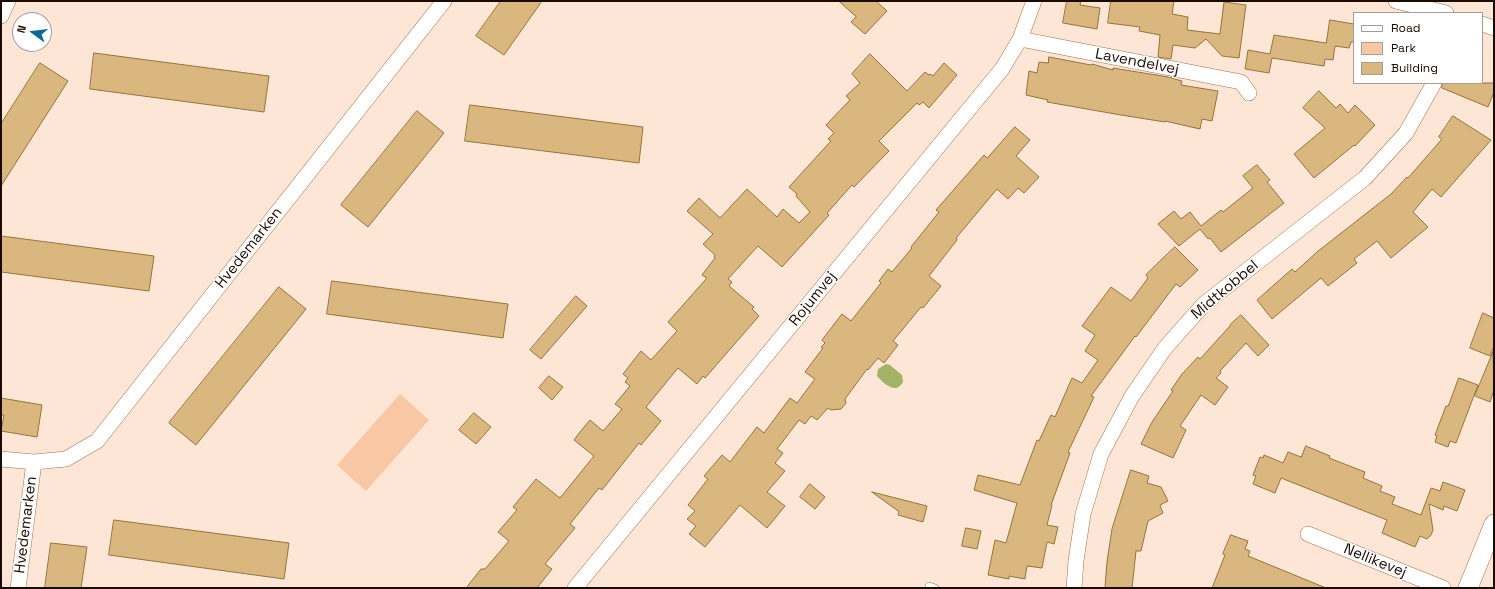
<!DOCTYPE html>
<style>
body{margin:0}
#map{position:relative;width:1495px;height:589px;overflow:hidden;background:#fde6d5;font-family:"Space Grotesk",sans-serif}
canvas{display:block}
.frame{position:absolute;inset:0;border:2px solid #1c0a00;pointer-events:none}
.legend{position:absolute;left:1353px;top:12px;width:130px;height:72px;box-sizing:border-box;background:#fff;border:1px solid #a49d99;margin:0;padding:5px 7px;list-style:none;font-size:12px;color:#1c0a00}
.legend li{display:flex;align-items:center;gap:8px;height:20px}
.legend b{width:20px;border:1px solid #a49d99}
.north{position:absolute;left:12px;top:12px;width:40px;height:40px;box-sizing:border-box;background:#fff;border:1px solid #a49d99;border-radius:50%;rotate:285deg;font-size:11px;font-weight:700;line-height:16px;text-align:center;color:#1c0a00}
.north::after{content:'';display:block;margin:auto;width:14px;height:18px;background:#0d6998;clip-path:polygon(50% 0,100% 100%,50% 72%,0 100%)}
</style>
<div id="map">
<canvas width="1495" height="589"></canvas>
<div class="frame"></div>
<ul class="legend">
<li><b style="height:5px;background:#fff"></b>Road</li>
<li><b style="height:11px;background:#f7c8a3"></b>Park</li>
<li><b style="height:11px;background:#dab77e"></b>Building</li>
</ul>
<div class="north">N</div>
</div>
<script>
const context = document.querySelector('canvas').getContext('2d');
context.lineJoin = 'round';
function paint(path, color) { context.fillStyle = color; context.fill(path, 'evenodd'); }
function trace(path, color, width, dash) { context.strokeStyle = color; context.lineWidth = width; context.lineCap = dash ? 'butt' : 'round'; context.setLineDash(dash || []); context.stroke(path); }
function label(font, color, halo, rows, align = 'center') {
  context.font = font + ' "Space Grotesk",sans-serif'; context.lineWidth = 3; context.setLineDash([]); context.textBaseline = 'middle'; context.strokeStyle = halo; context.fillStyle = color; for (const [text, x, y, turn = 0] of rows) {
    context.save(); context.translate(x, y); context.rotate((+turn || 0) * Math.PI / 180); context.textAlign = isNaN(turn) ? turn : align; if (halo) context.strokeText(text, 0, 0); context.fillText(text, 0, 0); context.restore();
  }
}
const green = new Path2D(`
 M 400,394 L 429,420 L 366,491 L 337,465 Z`);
const water = new Path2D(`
 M 886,364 L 890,365 L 902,375 L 903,382 C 896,395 884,384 877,376 L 878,369 Z`);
const building = new Path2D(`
 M 501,1 L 542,1 L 504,55 L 476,36 Z
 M 839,1 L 876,1 L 887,11 L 865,34 L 851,22 L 856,17 Z
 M 1067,1 L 1081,1 L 1080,5 L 1100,8 L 1097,29 L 1063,23 Z
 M 1111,1 L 1174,1 L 1172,14 L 1188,17 L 1187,30 L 1220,34 L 1224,2 L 1246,5 L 1239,58 L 1222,56 L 1206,39 L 1195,48 L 1173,45 L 1171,59 L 1158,57 L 1160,35 L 1139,31 L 1140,27 L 1108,23 Z
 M 1330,20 L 1354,24 L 1354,42 L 1351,42 L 1349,48 L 1335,46 L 1333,60 L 1325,59 L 1324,66 L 1272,58 L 1269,73 L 1245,69 L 1248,50 L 1270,54 L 1274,35 L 1326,43 Z
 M 94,53 L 269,76 L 264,112 L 90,89 Z
 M 870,54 L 907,91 L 925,72 L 929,75 L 930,74 L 933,76 L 944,63 L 957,75 L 929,108 L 923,102 L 919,105 L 917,103 L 879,141 L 889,151 L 854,187 L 852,185 L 827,213 L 829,215 L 782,267 L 758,246 L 728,279 L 732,282 L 729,286 L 754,307 L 752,309 L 759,316 L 705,378 L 703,376 L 697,384 L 678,368 L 646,407 L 661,421 L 641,445 L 639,443 L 602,490 L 599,488 L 570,524 L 575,528 L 545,564 L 552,569 L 537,588 L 466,588 L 481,569 L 485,569 L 509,541 L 498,532 L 517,510 L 513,507 L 536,479 L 560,498 L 594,456 L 574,440 L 580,432 L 590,420 L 603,431 L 622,409 L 615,404 L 630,386 L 625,382 L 628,378 L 623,374 L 641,351 L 651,360 L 677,331 L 668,322 L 707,278 L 702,275 L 715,258 L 714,256 L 715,255 L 703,244 L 713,234 L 687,211 L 699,198 L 720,218 L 747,189 L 777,217 L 783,209 L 799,223 L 810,212 L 796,196 L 797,194 L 789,187 L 831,141 L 828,139 L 834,133 L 826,125 L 850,100 L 846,96 L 860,83 L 852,74 Z
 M 1049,57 L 1091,65 L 1092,64 L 1113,70 L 1113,68 L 1168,77 L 1182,81 L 1181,85 L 1218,91 L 1212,121 L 1202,119 L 1200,129 L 1165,121 L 1165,122 L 1121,115 L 1047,102 L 1048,100 L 1026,95 L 1029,71 L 1037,73 L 1039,62 L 1048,63 Z
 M 40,63 L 68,81 L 1,186 L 1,124 Z
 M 1443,83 L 1494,83 L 1494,92 L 1488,107 L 1442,88 Z
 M 1319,91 L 1336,108 L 1340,104 L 1348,113 L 1355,105 L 1375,125 L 1355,146 L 1354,145 L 1314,178 L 1294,154 L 1325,128 L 1303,108 Z
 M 470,105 L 643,127 L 639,163 L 465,141 Z
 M 417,111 L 444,133 L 368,227 L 341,205 Z
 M 1453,116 L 1491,140 L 1441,197 L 1432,189 L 1413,212 L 1428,227 L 1391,258 L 1377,241 L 1354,259 L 1357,263 L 1328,286 L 1321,278 L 1272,319 L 1257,300 L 1292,269 L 1295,272 L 1317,252 L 1391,194 L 1407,177 L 1408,178 L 1442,139 L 1439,137 Z
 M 1015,127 L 1030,140 L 1016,156 L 1039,177 L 1024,193 L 1018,188 L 1008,199 L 997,189 L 956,238 L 957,240 L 929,276 L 941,286 L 923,308 L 921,307 L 893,341 L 898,345 L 884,363 L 878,358 L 868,370 L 867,369 L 845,399 L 846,403 L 841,409 L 831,410 L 828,408 L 817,420 L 811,416 L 805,424 L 799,420 L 777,449 L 783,453 L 775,463 L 785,471 L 767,492 L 785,506 L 767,528 L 740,505 L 705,547 L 689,534 L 696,526 L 687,519 L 695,511 L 688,505 L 708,479 L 704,476 L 722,455 L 730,462 L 757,427 L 764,433 L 790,398 L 797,403 L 815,379 L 805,372 L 823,348 L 821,347 L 825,343 L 822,340 L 842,314 L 851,321 L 881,283 L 879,281 L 888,269 L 892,272 L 912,248 L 911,247 L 939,212 L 936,210 L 984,155 L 987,158 Z
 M 1257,165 L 1270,180 L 1267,182 L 1284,203 L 1221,252 L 1210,238 L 1208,239 L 1200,229 L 1179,246 L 1158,224 L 1174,211 L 1181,219 L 1190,212 L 1201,226 L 1221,210 L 1223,212 L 1253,188 L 1243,176 Z
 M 1,236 L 154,256 L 149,291 L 1,272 Z
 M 1175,247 L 1198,270 L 1180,287 L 1176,284 L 1136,337 L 1135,336 L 1091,396 L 1094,397 L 1068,452 L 1070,453 L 1051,505 L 1052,505 L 1047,525 L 1058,527 L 1054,544 L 1047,542 L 1042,568 L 1027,566 L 1025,579 L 1009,576 L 1009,579 L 988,575 L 995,540 L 1006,543 L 1017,503 L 974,490 L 978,475 L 1020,485 L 1037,440 L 1039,441 L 1051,415 L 1055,417 L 1072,378 L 1082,383 L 1098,360 L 1085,351 L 1095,335 L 1082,326 L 1111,287 L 1131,301 L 1148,278 L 1146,275 Z
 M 332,281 L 508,304 L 503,338 L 327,314 Z
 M 279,287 L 306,309 L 196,445 L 169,423 Z
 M 576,296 L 587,306 L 541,359 L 530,350 Z
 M 1483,313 L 1494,318 L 1494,346 L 1490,356 L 1470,348 Z
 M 1241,315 L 1269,345 L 1258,356 L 1246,343 L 1220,371 L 1221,373 L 1216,378 L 1228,387 L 1215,405 L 1201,395 L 1180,426 L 1186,430 L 1173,458 L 1141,444 L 1152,422 L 1173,391 L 1171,390 L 1182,374 L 1198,357 L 1200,359 L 1230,326 L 1230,325 Z
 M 1493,352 L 1494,390 L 1490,402 L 1475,396 Z
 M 549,376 L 563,387 L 552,400 L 539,388 Z
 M 1459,378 L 1478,385 L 1456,443 L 1450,441 L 1448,447 L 1435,442 L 1437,436 L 1435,435 L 1446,406 L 1448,406 Z
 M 1,398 L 42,405 L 37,437 L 1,431 L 4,415 L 1,415 Z
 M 474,413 L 491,427 L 476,444 L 459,430 Z
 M 1306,446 L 1330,456 L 1329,458 L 1365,472 L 1363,478 L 1382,486 L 1380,491 L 1395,497 L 1392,504 L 1421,515 L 1431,488 L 1440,491 L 1443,482 L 1465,490 L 1457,511 L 1444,506 L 1443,510 L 1429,504 L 1433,530 L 1431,535 L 1427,539 L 1420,536 L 1415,547 L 1382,533 L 1387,520 L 1281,478 L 1275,493 L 1253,484 L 1256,476 L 1253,475 L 1260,457 L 1263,458 L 1264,455 L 1283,463 L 1288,452 L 1301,457 Z
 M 1131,470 L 1149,476 L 1147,483 L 1161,487 L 1168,501 L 1160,505 L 1163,513 L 1148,521 L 1141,551 L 1136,551 L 1132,588 L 1105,588 L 1107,562 L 1112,529 Z
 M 810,484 L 825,497 L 815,509 L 800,497 Z
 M 872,492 L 927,506 L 923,522 L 898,515 L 899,512 Z
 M 114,520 L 289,543 L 284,579 L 109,555 Z
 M 966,528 L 981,531 L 977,549 L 962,546 Z
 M 1231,535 L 1248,541 L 1245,549 L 1250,551 L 1248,556 L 1326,588 L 1212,588 L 1225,555 L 1223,554 Z
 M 51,543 L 87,547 L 81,588 L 45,588 Z`);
const service = new Path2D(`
 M 929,586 L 935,588`);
const minor = new Path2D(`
 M 1396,1 L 1446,13
 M 1,16 L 8,1
 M 1482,24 L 1494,28
 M 1020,39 L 1241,82 L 1249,93
 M 1,459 L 34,462 L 66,459 L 97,441 L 444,1
 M 1308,534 L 1443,588
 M 18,588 L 34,462
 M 575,588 L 1002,69 L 1020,39 L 1034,1
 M 1074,588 L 1076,561 L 1083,514 L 1101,454 L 1132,396 L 1165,348 L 1204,304 L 1365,178 L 1406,133 L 1434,83`);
const tertiary = new Path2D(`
 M 1468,588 L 1494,524`);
const streetNames = [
 ["Lavendelvej",1137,62,11],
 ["Hvedemarken",249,248,-52],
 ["Midtkobbel",1225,290,-40],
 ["Rojumvej",813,299,-51],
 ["Hvedemarken",26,525,-83],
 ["Nellikevej",1375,561,22]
];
paint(green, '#f7c8a3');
paint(water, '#a2b365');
paint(building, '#dab77e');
trace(building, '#94743c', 1);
trace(service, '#a47249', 8);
trace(minor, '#a47249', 16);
trace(tertiary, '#a47249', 20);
trace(service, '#fff', 7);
trace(minor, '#fff', 15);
trace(tertiary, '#fff', 19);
label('15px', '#1c0a00', '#fff', streetNames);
</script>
